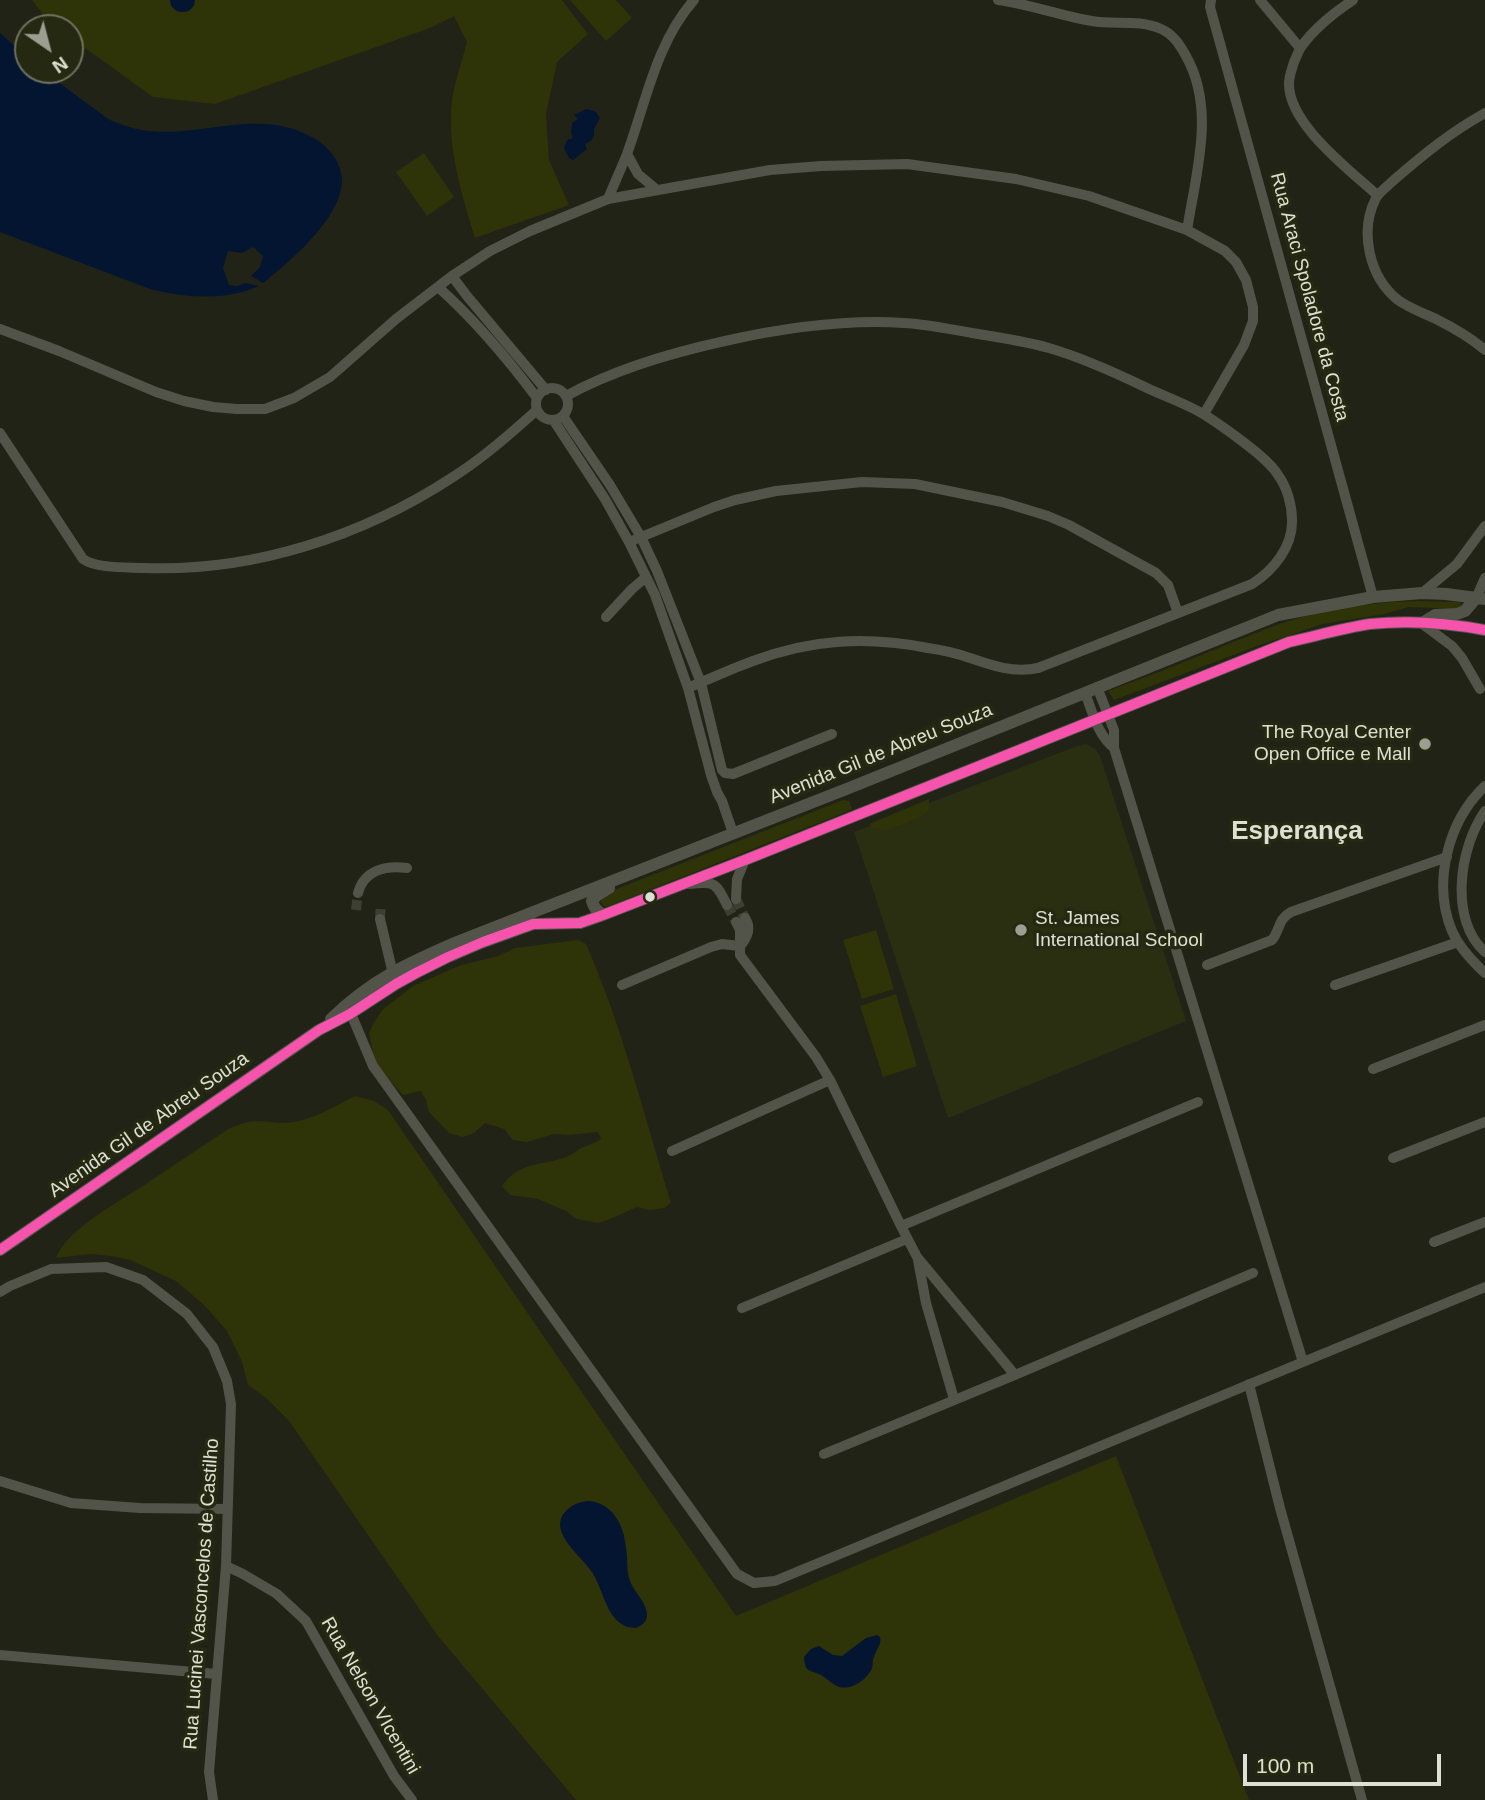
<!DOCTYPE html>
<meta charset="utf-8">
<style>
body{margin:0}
#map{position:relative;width:1485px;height:1800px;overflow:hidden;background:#222317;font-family:Helvetica,sans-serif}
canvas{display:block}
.north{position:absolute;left:14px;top:14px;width:70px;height:70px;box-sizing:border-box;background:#252911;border:2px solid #6f725e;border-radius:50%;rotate:145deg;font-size:19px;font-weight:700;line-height:28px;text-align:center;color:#dde0d2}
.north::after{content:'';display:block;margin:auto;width:24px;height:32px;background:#9c9e91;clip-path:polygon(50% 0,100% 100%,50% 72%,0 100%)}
.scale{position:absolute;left:1243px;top:1754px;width:198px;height:32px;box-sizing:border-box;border:4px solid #dde0d2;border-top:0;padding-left:9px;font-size:21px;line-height:24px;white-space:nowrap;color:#dde0d2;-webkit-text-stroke:5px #252911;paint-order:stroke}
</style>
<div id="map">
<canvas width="1485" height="1800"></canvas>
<div class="north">N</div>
<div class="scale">100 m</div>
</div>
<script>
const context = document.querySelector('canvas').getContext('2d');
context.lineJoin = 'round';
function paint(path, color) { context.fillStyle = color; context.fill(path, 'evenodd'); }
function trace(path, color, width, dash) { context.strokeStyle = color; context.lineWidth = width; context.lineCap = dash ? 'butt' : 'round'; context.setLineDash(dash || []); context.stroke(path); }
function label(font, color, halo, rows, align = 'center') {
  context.font = font + ' Helvetica,sans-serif'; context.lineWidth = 7; context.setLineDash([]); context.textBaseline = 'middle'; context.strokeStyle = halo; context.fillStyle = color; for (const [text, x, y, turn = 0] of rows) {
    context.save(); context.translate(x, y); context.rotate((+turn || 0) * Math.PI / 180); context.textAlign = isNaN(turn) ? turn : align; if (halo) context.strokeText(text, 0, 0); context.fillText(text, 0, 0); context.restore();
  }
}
const built = new Path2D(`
 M 1086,744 L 1096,750 L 1100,756 L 1186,1021 L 948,1118 L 854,832 L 1077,746 Z`);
const green = new Path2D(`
 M 32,0 L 562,0 L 588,34 L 557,62 L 546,114 L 549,160 L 569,205 L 475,238 C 462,196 446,144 452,100 C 455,81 462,61 467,42 L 454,16 L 430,28 L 215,104 L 153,97 L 70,37 L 70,28 L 58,28 L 48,21 Z
 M 570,0 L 616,0 L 632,18 L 606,41 Z
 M 424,153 L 454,197 L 427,216 L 396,172 Z
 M 1417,601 L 1459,602 L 1463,606 L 1460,609 L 1408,607 L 1385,614 L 1323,624 L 1260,645 L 1114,700 L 1108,691 C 1147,677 1185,662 1223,646 C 1252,635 1280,622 1310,615 C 1345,606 1381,602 1417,601 Z
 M 929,799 L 929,810 L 922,816 L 888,830 L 873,828 L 869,824 Z
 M 843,800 L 849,801 L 852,808 L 851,810 L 614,904 L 605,907 L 601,903 L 601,898 L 614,890 Z
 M 876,930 L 894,989 L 862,999 L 843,940 Z
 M 578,940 L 586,944 C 622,1026 645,1118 671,1203 L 664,1208 L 649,1210 L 637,1207 L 608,1220 L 598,1223 L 577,1219 L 566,1211 L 538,1199 L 510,1195 L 502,1186 C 519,1161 542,1166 566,1157 C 572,1155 576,1151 581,1148 C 588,1145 595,1143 601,1139 L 598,1132 L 569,1135 L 554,1134 L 527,1142 L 513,1140 L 504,1129 L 485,1123 L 474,1133 L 463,1137 L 449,1133 L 429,1112 L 426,1100 L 421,1091 L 403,1095 L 380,1070 L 373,1052 L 369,1033 L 374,1022 L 382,1010 L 413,986 L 461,965 L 498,956 L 515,948 Z
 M 896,994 L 917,1066 L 883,1077 L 860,1006 Z
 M 355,1096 L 374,1101 L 388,1110 L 736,1616 L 1116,1456 L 1249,1800 L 576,1800 L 438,1636 L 289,1421 L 265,1397 L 248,1385 L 242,1362 L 227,1331 L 205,1306 L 176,1281 L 130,1260 L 111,1256 L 90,1254 L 56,1258 C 66,1230 118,1202 143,1186 C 172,1166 201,1147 230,1128 C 238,1125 247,1121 256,1121 C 269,1121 281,1125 294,1122 C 315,1118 336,1106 355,1096 Z`);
const water = new Path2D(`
 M 0,33 L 28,58 L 28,70 L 42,70 L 108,119 C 121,125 134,129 149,131 C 207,137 262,106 317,140 C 329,148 338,159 341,173 C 350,211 290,262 263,283 L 251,276 L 260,267 L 263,256 L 253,247 L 242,253 L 228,251 L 223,268 L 229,285 L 237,286 L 245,283 L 259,286 C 226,301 185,298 150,289 L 0,232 Z
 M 586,109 L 595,111 L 600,118 L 594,129 L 594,135 L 591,141 L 585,144 L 587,149 L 573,160 L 569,158 L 564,148 L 567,140 L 573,138 L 571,133 L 572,123 L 578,119 L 574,115 Z
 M 588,1501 C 613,1503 624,1525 626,1548 C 628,1559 626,1571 630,1581 C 634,1592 648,1604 647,1616 C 646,1623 642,1625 636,1628 C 607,1628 605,1592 592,1572 C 582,1556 544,1530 568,1509 C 574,1504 580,1502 588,1501 Z
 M 877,1635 L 880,1637 C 882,1645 876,1649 874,1657 C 872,1661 873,1665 872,1668 C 867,1681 847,1693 835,1685 C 830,1682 826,1678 821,1675 C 809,1669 805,1673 804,1657 L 811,1649 L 819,1646 L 833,1655 L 842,1656 L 866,1638 Z`);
const river = new Path2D(`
 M 182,0 L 183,0`);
const minorTunnel = new Path2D(`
 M 736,899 L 745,918
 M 727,905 L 736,922
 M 356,910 L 358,893
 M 380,919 L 381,904`);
const minor = new Path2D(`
 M 998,0 C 1030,4 1060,16 1092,21 C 1115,25 1139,19 1161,29 C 1173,34 1180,45 1186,56 C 1216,109 1196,173 1187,230
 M 1211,0 L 1210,7 L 1373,597
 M 1260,0 L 1300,48
 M 1353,0 C 1335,12 1313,30 1301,47 C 1298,52 1296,58 1294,62 C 1292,69 1289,76 1289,83 C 1288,124 1350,170 1377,195
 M 1485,113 C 1451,132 1425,153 1395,179 C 1389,185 1380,191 1376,198 C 1359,231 1369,277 1398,300 C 1409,308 1423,313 1436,319 C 1454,328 1470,337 1485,350
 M 627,154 L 638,174 L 657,190
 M 608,199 C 614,184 621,169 627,154 C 646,102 656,43 694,0
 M 452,276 L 467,296 L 546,390
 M 438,287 C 475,320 507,358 537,398
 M 0,329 L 59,351 L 156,392 L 184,401 L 213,407 L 237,409 L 265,409 L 294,398 L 330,377 L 396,319 L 452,276 L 490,251 L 530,231 L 608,199 L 770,170 L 821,166 L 907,164 L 1016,179 L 1089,196 L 1187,230 L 1225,251 L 1236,262 L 1246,280 L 1253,307 L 1253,321 L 1244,345 L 1204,414
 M536 404a16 16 0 1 1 32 0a16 16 0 1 1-32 0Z
 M 566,396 C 615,369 670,353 725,341 C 783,328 844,319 904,323 C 926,324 949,329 972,333 C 998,337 1024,341 1049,348 C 1083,358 1116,373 1147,388 C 1166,397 1187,404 1205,415 C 1222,426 1240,439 1256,452 C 1264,459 1273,466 1278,475 C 1287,487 1292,505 1292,520 C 1293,546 1274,570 1252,584 L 1038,668 C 1013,673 993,666 970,658 C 956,653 942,650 928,648 C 866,636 812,639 753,661 C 731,669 709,679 688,688
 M 563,416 L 610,485 L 641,537 L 657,571 L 701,683 L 722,770 L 725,773 L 733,774 L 832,734
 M 554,421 L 605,499 L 629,542 L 655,595 L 688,688 L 711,775 L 717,792 L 722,801 L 733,833
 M 0,433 L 83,559 C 97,569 128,567 145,568 C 253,572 363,536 453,477 C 483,458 510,434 537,410
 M 629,542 L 714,507 L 735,500 L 776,491 L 862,482 L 915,484 L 1002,502 L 1048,516 L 1069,525 L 1156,573 L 1168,585 L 1178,613
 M 1422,593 L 1457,564 L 1485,526
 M 1476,598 L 1485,578
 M 606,617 L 632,589 L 646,577
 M 1421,623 L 1452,646 L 1462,658 L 1480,689
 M 1085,693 C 1093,713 1097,734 1114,748
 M 1485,786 C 1448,821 1432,883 1452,931 C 1459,947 1472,961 1485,973
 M 1485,811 C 1459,848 1449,920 1485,952
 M 689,884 C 714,881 716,882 727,905
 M 358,893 C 364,870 386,865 407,868
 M 736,899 L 737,879 L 745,860
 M 380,919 L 394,978
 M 736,922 L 740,930 L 740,955 L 816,1057 L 830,1080 L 901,1226 L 917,1257 L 1015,1375
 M 742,944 C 748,936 751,927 745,918
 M 1207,965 L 1272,940 C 1280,930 1278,919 1291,912 L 1447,857
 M 622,985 L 711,947 L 722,944 L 740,946
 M 1335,985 L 1458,942
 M 349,1009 L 373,1066 L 737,1574 L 754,1583 L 775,1581 L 1303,1362 L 1114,748 L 1114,730 L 1097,687
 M 1373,1069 L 1485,1025
 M 672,1151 L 830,1080
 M 1393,1158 L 1485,1122
 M 901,1226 L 1198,1102
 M 1434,1242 L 1485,1222
 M 918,1260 L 926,1303 L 954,1399
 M 0,1292 L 10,1286 L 51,1269 L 106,1267 L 143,1280 L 187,1314 L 213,1347 L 227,1381 L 231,1404 L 226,1566 L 209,1772 L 213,1800
 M 742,1308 L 907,1239
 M 1303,1362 L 1485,1287
 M 1249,1384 L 1280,1508 L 1362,1800
 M 824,1454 L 1015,1375 L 1253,1273
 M 0,1481 L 71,1503 L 140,1508 L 227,1509
 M 226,1566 L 243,1574 L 277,1594 L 306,1621 L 394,1776 L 412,1800
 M 0,1655 L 216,1674`);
const tertiary = new Path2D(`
 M 1422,623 L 1435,615 L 1457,614 L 1465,611 L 1476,598
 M 603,915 C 597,911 594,908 592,901 L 596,896 L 609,888
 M 331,1019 C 371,980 406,964 457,942 L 849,788 L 1278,615 L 1373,597 L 1422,593 L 1446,594 L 1485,599
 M 0,1250 L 319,1030 L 350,1014 L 396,984 L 416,973 L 448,957 L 483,942 L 533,924 L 580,923 L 603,915 L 745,860 L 1289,642 C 1316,636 1343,628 1370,624 C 1408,620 1448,623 1485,630`);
const bus1 = new Path2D(`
 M 0,1250 L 319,1030 L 350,1014 L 396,984 L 416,973 L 448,957 L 483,942 L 533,924 L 580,923 L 603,915 L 745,860 L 1289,642 C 1316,636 1343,628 1370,624 C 1408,620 1448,623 1485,630`);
const markers = [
 [1425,744,7,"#9c9e91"],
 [650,897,6,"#dde0d2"],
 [1021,930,7,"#9c9e91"]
];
const streetNames = [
 ["Rua Araci Spoladore da Costa",1309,297,75],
 ["Avenida Gil de Abreu Souza",881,754,-22],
 ["Avenida Gil de Abreu Souza",149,1125,-35],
 ["Rua Lucinei Vasconcelos de Castilho",202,1594,-86],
 ["Rua Nelson VIcentini",370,1696,60]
];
const poiNames = [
 ["The Royal Center",1411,733],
 ["Open Office e Mall",1411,755],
 ["St. James",1035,919,"left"],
 ["International School",1035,941,"left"]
];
const districtNames = [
 ["Esperança",1297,832]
];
paint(built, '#2b2f12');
paint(green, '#2e3308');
paint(water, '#031530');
trace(river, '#031530', 24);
trace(minorTunnel, '#3e3f33', 10, [10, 5]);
trace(minor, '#525349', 10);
trace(tertiary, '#525349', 12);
trace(bus1, '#f653ac', 10);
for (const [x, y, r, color] of markers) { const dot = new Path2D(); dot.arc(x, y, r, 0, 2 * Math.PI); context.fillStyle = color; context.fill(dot); trace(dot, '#252911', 2.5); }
label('19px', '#dde0d2', '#252911', streetNames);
label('19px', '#dde0d2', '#252911', poiNames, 'right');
label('bold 26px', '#dde0d2', '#252911', districtNames);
</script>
